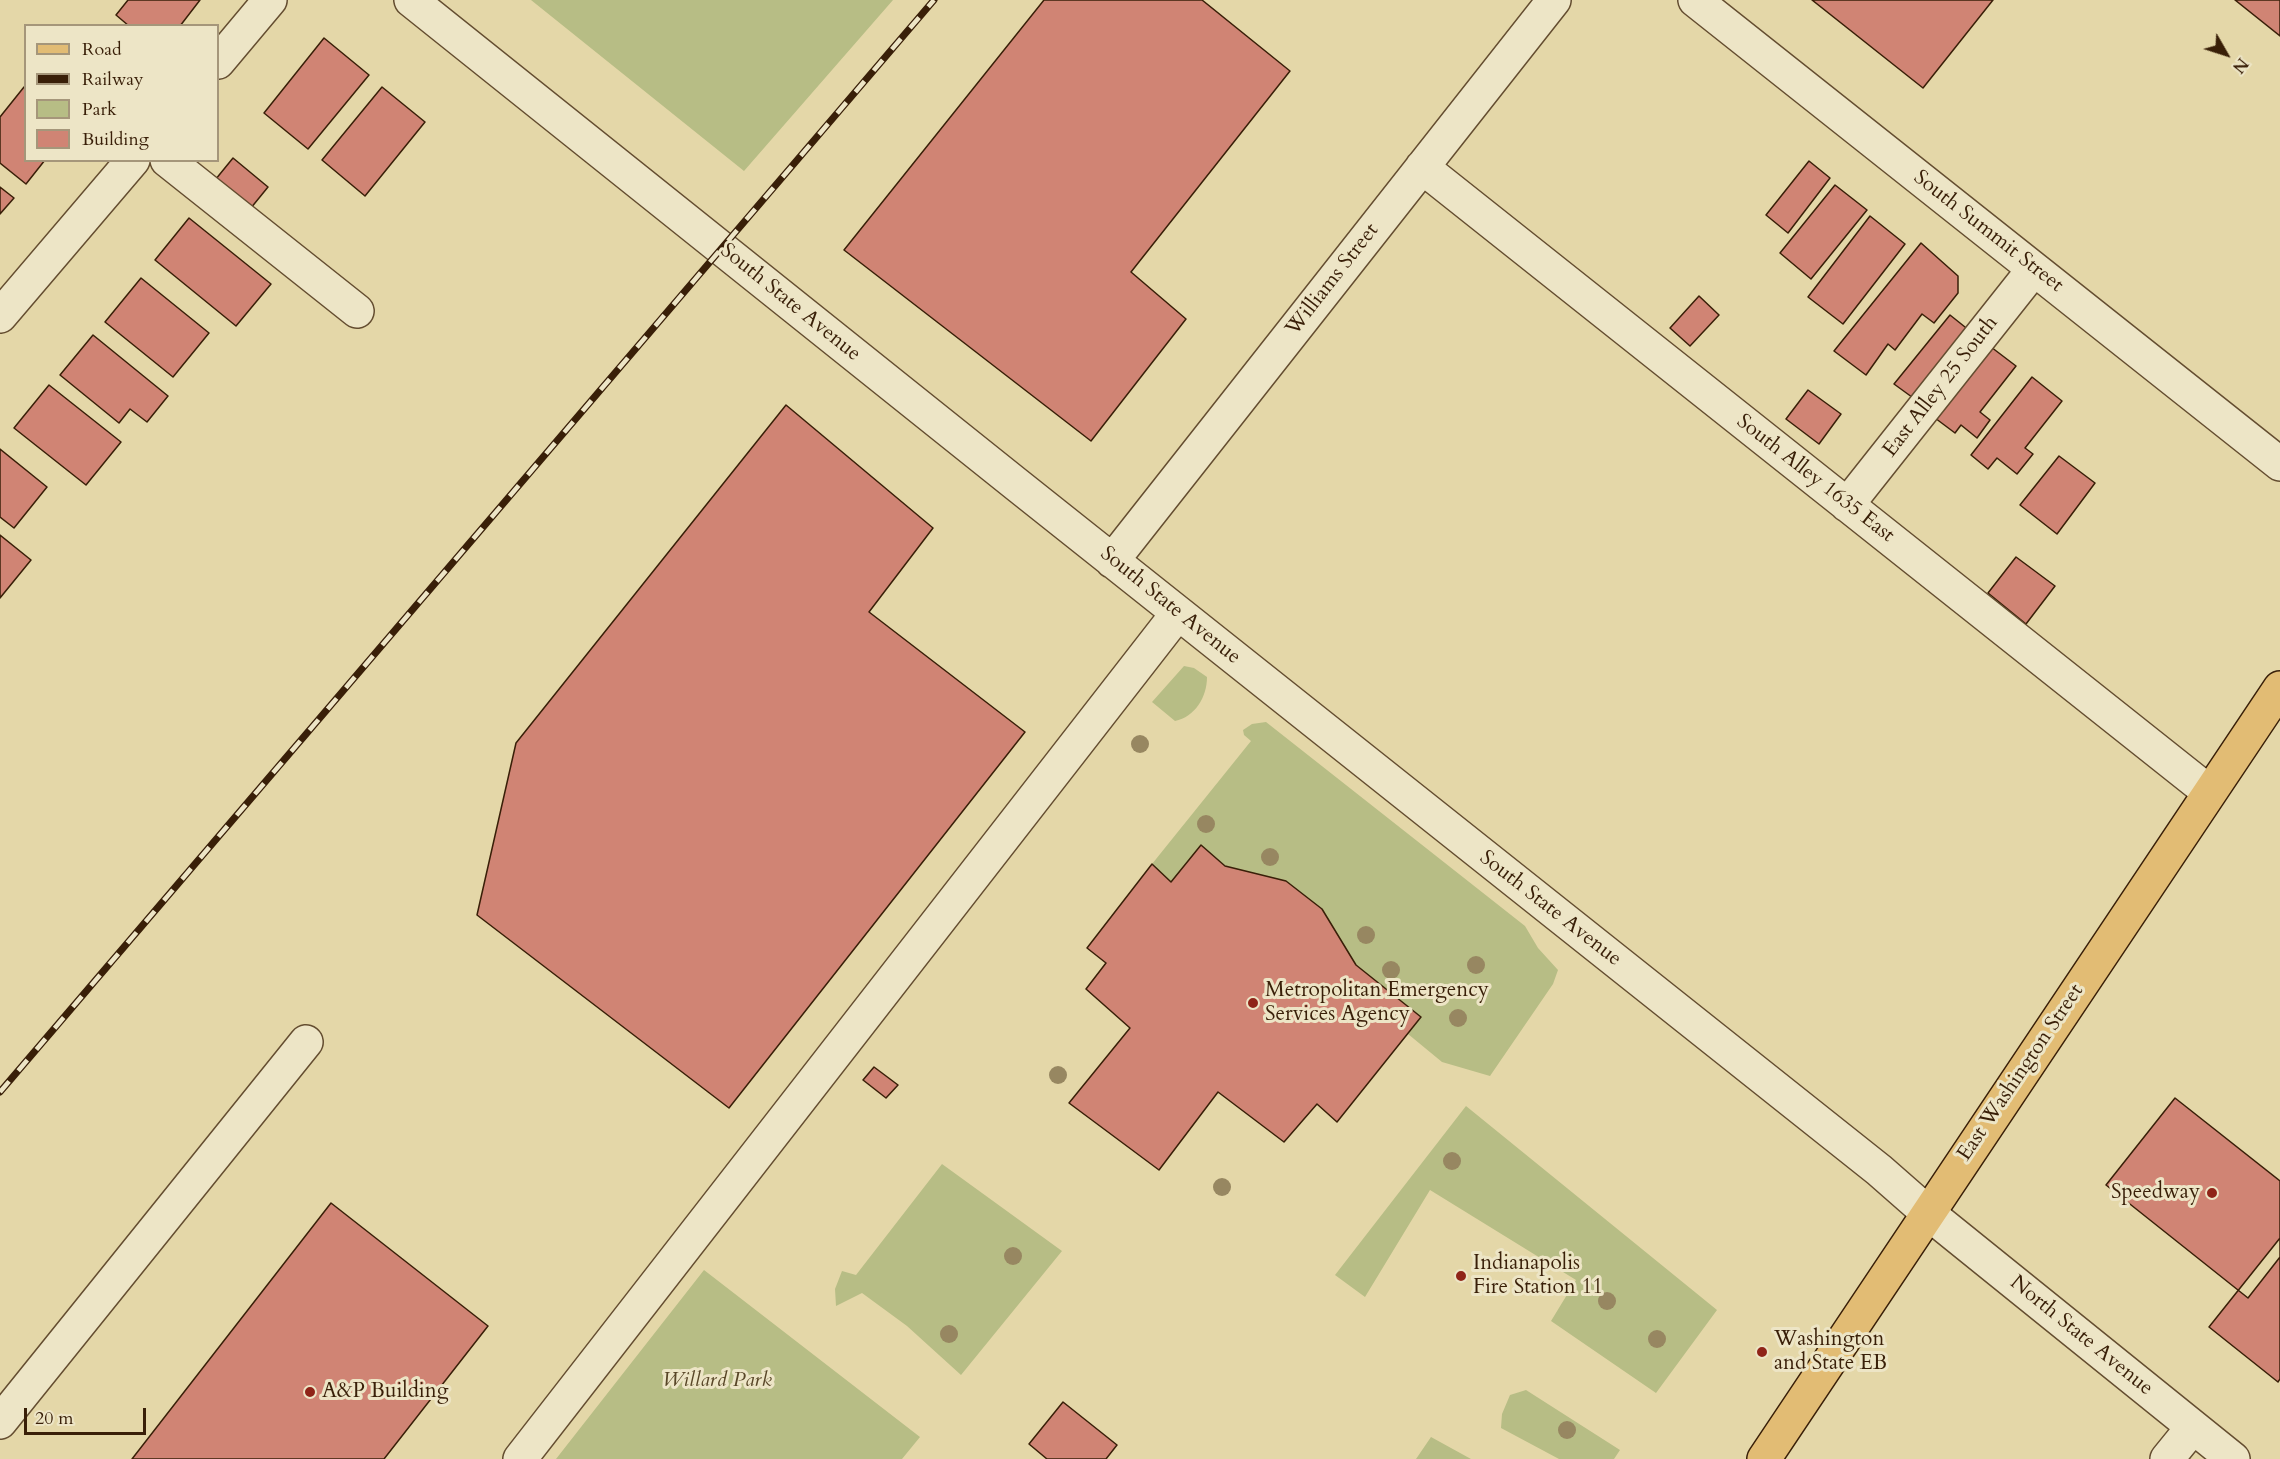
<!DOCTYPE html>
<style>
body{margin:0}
#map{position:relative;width:2280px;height:1459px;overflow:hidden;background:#e4d7a8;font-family:Cardo,serif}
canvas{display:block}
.legend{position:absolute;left:24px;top:24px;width:195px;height:138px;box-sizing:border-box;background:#ede5c6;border:2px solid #a5967a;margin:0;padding:8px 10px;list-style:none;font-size:18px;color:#391f08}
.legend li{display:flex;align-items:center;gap:12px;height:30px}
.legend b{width:30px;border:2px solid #a5967a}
.north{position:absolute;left:2196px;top:24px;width:60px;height:60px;-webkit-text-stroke:4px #ede5c6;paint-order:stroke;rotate:129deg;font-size:16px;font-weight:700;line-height:24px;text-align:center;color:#391f08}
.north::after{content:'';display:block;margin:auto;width:21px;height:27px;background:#391f08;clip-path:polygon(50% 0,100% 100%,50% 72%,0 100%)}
.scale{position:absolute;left:24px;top:1408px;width:122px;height:27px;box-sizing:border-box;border:3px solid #391f08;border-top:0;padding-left:8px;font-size:18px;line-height:21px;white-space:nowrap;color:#391f08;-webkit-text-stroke:4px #ede5c6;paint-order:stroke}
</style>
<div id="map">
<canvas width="2280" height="1459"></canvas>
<ul class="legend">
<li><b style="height:8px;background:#e2bc74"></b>Road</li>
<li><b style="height:8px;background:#391f08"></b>Railway</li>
<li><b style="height:16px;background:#b7bd85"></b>Park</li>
<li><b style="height:16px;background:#d08474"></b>Building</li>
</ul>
<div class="north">N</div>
<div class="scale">20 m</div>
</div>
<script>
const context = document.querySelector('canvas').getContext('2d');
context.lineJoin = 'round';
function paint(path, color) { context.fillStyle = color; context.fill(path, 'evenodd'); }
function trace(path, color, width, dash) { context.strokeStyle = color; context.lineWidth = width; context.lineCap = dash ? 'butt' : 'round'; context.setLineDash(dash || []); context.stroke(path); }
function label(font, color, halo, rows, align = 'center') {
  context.font = font + ' Cardo,serif'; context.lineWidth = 6; context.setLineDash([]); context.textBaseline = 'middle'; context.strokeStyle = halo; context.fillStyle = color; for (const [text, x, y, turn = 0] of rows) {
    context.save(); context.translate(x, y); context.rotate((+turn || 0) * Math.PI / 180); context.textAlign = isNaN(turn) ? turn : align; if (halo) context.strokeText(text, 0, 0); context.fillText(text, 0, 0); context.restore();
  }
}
const green = new Path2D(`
 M 531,0 L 893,0 L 744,171 Z
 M 1184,666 L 1194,668 L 1207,677 C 1207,697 1195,717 1175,721 L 1152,702 Z
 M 1266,722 L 1525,926 L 1538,948 L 1558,970 L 1553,984 L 1490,1076 L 1442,1062 L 1408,1034 L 1420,1017 L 1356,965 L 1322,909 L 1286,881 L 1225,866 L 1201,845 L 1171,882 L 1152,864 L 1251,741 L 1244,735 L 1243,730 L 1252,724 Z
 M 1466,1106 L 1717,1310 L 1656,1393 L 1551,1321 L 1576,1280 L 1430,1190 L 1365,1297 L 1335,1275 Z
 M 942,1164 L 1062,1251 L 961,1375 L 907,1326 L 862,1293 L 836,1306 L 835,1289 L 842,1271 L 856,1275 Z
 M 704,1270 L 920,1437 L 902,1459 L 556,1459 Z
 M 1526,1390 L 1620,1450 L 1614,1459 L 1559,1459 L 1501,1428 L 1502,1414 L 1510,1395 Z
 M 1431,1437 L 1471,1459 L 1416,1459 Z`);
const building = new Path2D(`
 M 128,0 L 200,0 L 180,26 L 129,26 L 116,15 Z
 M 1044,0 L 1202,0 L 1290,71 L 1131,272 L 1186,319 L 1091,441 L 844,250 Z
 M 1812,0 L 1993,0 L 1923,88 Z
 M 2235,0 L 2280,0 L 2280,36 Z
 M 324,38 L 369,75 L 308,149 L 264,113 Z
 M 24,87 L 26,89 L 26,160 L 45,160 L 26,184 L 0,163 L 0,117 Z
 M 382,87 L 425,122 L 365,196 L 322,160 Z
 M 233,158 L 268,187 L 246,214 L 211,185 Z
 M 1809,161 L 1830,178 L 1788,233 L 1766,215 Z
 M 1835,185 L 1867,210 L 1811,279 L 1780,253 Z
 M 0,187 L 14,198 L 0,214 Z
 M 1870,216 L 1905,244 L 1843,324 L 1808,297 Z
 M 189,218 L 271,284 L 236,326 L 155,260 Z
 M 1921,243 L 1958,276 L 1958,293 L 1934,323 L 1922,314 L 1895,350 L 1888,344 L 1866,375 L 1834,351 Z
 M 141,278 L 209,333 L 173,377 L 105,322 Z
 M 1699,296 L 1719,315 L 1690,346 L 1670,328 Z
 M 1950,315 L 1970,331 L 1916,400 L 1894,384 Z
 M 93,335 L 168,396 L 147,422 L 130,409 L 119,423 L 60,375 Z
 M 1991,347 L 2016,366 L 1980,412 L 1990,420 L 1977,438 L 1961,425 L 1955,433 L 1935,418 Z
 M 2032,377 L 2062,401 L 2025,448 L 2033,454 L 2017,474 L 1997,458 L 1988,469 L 1971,455 Z
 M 49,385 L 121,442 L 86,485 L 14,428 Z
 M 1808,390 L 1841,414 L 1819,444 L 1786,419 Z
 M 786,405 L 933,528 L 869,612 L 1025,732 L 729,1108 L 477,915 L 516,743 Z
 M 0,449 L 47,487 L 14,528 L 0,517 Z
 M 2059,456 L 2095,483 L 2057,534 L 2020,505 Z
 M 0,535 L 31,560 L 0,598 Z
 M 2016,557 L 2055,586 L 2026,624 L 1988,593 Z
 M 1201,845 L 1225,866 L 1286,881 L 1322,909 L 1356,965 L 1421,1017 L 1337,1122 L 1317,1104 L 1284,1142 L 1218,1092 L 1159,1170 L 1069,1103 L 1130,1028 L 1086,989 L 1106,963 L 1087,948 L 1152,864 L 1171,882 Z
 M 874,1067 L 898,1085 L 886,1098 L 863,1080 Z
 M 2175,1098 L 2280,1181 L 2280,1257 L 2248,1298 L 2106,1185 Z
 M 331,1203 L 488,1326 L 384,1459 L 132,1459 Z
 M 2280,1238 L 2280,1379 L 2278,1382 L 2209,1327 Z
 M 1063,1402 L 1117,1445 L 1106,1459 L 1047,1459 L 1029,1444 Z`);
const minor = new Path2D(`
 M 411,0 L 1016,484 L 1879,1170 L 1928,1213 L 2233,1459
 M 1695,0 L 2280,464
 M 218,62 L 270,0
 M 167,160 L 357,311
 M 1422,167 L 2209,792
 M 0,316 L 133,160
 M 1847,505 L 2034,269
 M 1112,561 L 1554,0
 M 0,1422 L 306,1042
 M 520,1459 L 1178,613
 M 2167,1459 L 2193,1427`);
const major = new Path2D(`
 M 1764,1459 L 2280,688`);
const rail = new Path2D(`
 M 0,1092 L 934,0`);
const trees = [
 [1140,744],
 [1206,824],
 [1270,857],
 [1366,935],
 [1476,965],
 [1391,970],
 [1458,1018],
 [1058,1075],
 [1452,1161],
 [1222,1187],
 [1013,1256],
 [1607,1301],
 [949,1334],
 [1657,1339],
 [1567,1430]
];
const markers = [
 [1253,1003,6,"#8f2418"],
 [2212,1193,6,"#8f2418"],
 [1461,1276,6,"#8f2418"],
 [1762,1352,6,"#8f2418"],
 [310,1392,6,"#8f2418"]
];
const streetNames = [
 ["South Summit Street",1988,232,38],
 ["Williams Street",1333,280,-52],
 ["South State Avenue",790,303,39],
 ["East Alley 25 South",1941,387,-52],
 ["South Alley 1635 East",1815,479,38],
 ["South State Avenue",1170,606,39],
 ["South State Avenue",1550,909,38],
 ["East Washington Street",2021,1073,-56],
 ["North State Avenue",2081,1336,39]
];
const poiNames = [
 ["Metropolitan Emergency",1265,991],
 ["Services Agency",1265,1015],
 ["Speedway",2200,1193,"right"],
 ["Indianapolis",1473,1264],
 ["Fire Station 11",1473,1288],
 ["Washington",1774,1340],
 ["and State EB",1774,1364],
 ["A&P Building",322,1392]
];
const parkNames = [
 ["Willard Park",717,1381]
];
paint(green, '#b7bd85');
paint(building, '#d08474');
trace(building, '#391f08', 1.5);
trace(minor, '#644d30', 36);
trace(major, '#391f08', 36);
trace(minor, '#ede5c6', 33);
trace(major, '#e2bc74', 33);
trace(rail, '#391f08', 7);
trace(rail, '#ede5c6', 4.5, [14]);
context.fillStyle = '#978761';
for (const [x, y] of trees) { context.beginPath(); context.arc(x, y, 9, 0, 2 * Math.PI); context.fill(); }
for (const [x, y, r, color] of markers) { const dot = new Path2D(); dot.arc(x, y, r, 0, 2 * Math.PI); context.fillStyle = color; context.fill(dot); trace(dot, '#ede5c6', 2); }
label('21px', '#391f08', '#ede5c6', streetNames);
label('21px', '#391f08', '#ede5c6', poiNames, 'left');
label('italic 21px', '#584627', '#ede5c6', parkNames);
</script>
